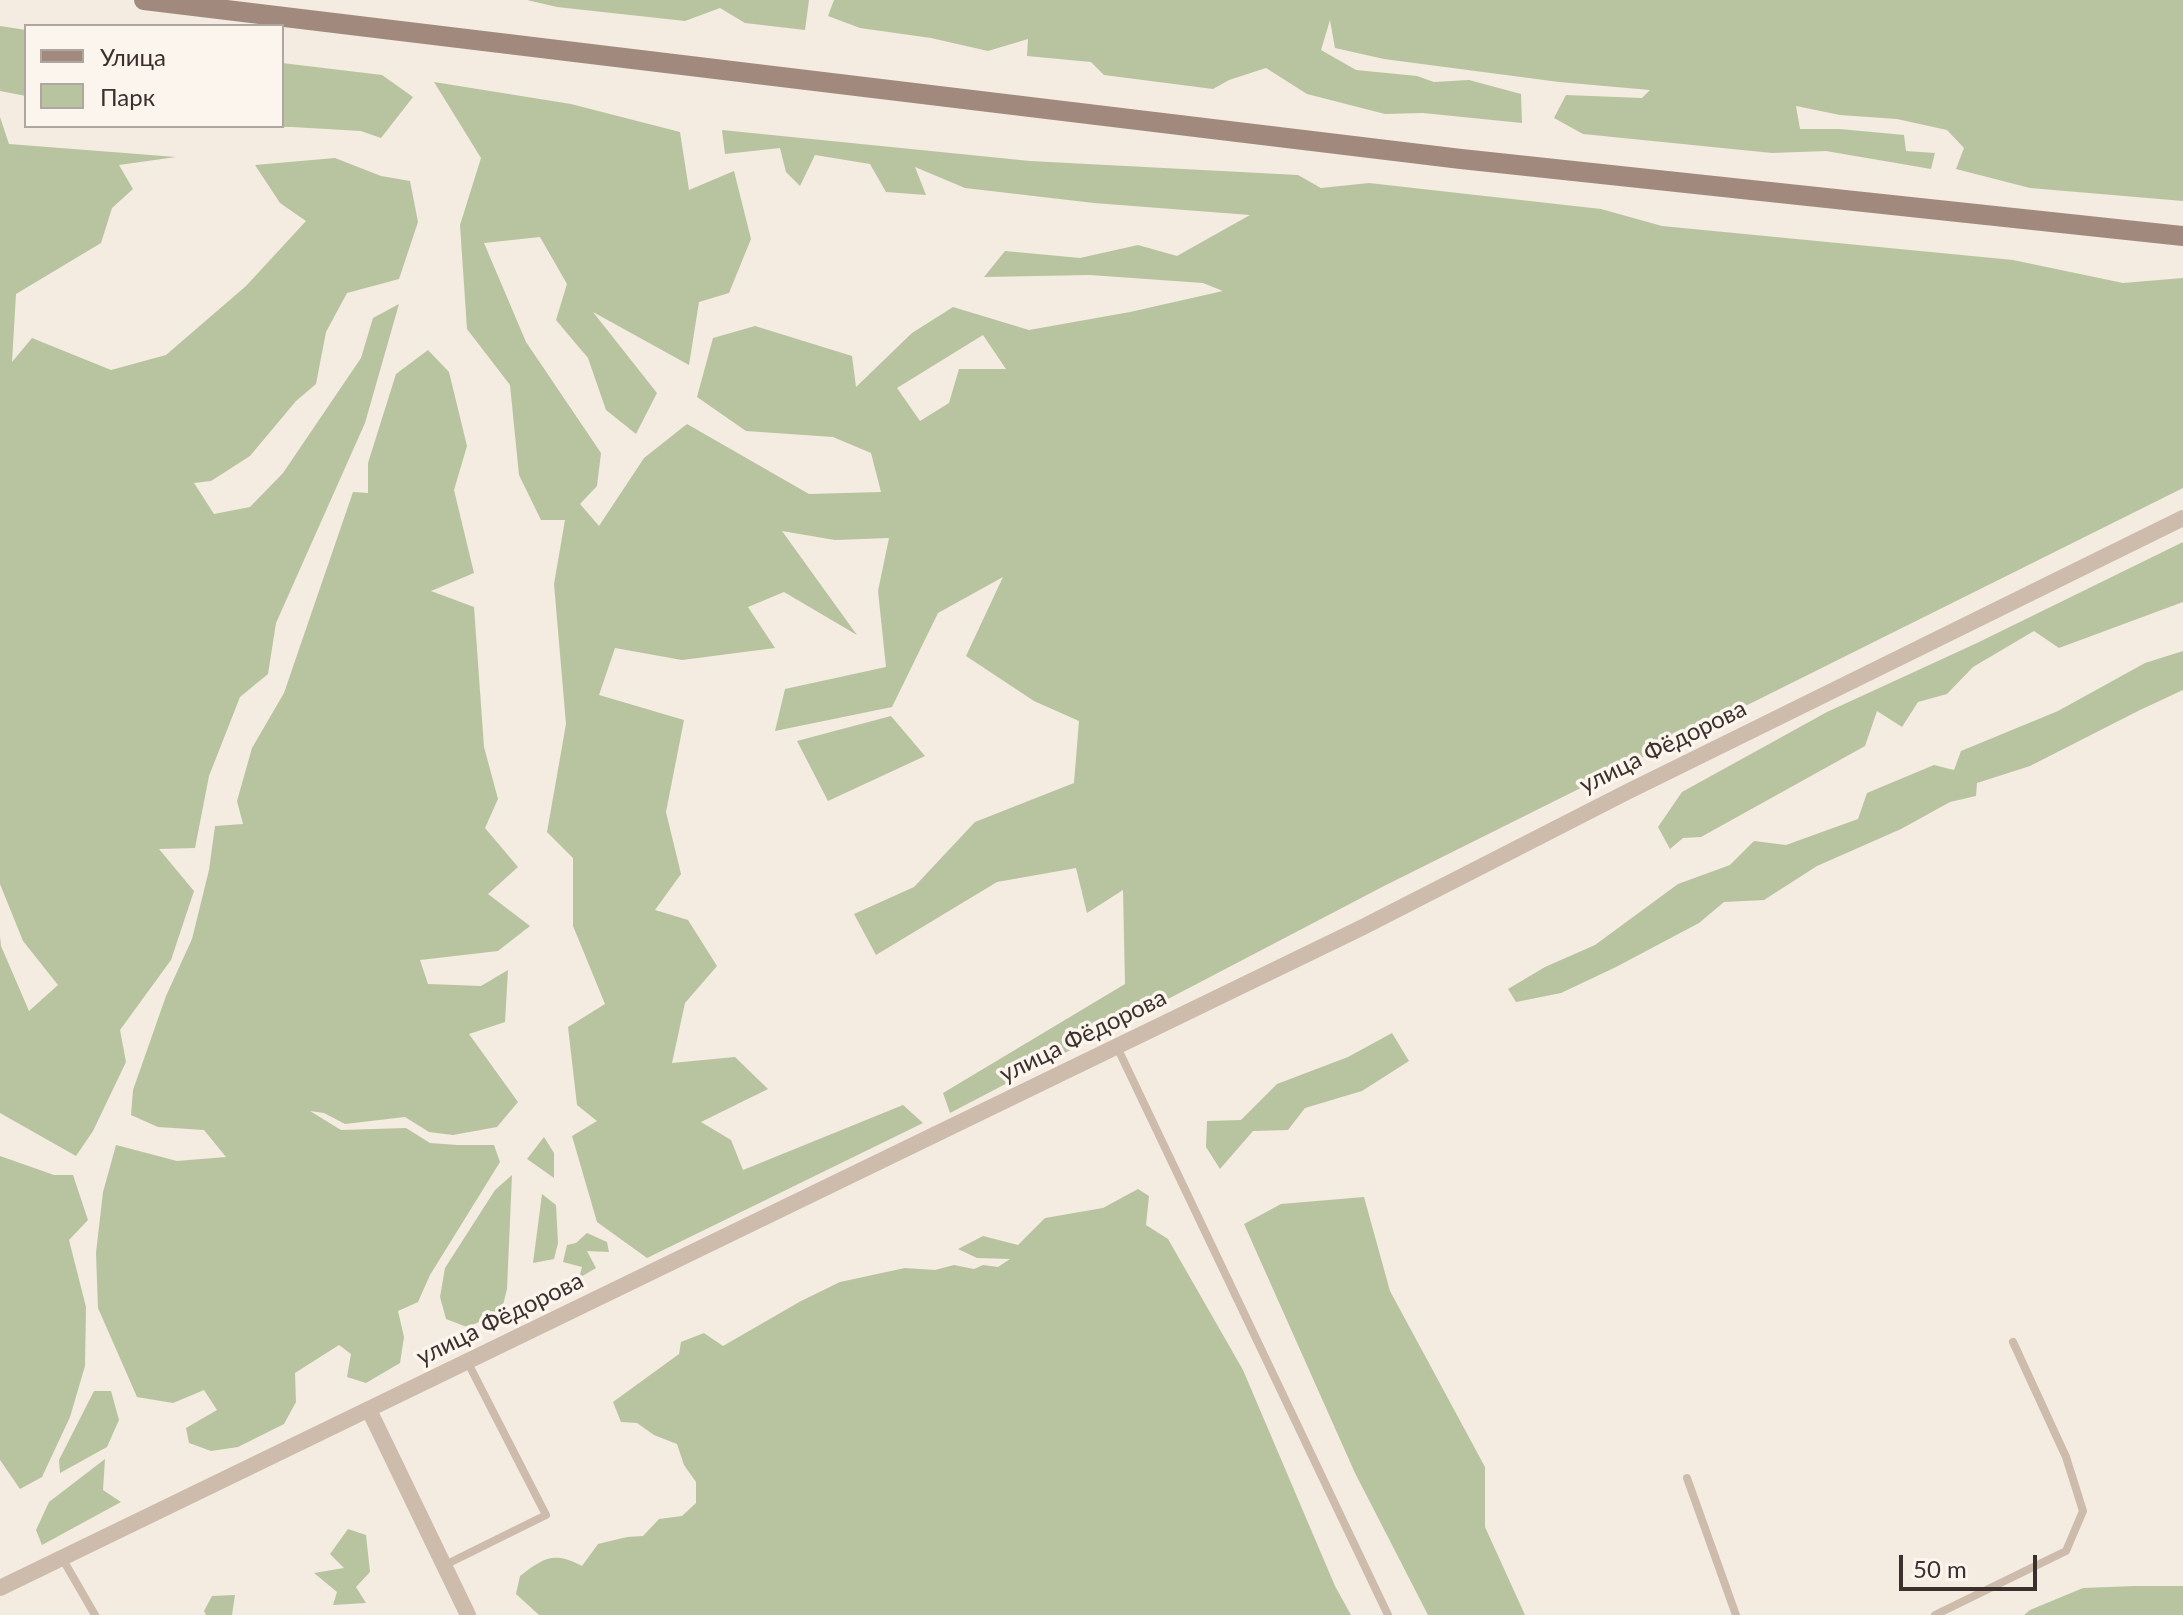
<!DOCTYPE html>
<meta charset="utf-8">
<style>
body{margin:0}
#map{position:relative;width:2183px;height:1615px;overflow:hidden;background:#f4ebe1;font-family:Lato,sans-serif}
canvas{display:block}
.legend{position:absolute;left:24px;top:24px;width:260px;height:104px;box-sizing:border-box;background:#fbf5ee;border:2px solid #aea6a0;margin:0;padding:10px 14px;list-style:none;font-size:24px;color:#3b302b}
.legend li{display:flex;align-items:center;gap:16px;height:40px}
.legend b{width:40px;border:2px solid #aea6a0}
.scale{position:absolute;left:1899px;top:1555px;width:138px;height:36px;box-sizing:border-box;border:4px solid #3b302b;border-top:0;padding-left:10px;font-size:24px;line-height:28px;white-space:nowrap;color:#3b302b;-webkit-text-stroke:6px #fbf5ee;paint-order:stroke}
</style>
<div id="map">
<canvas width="2183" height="1615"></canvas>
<ul class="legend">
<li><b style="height:10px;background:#a18a7d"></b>Улица</li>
<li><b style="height:22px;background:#b8c4a0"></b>Парк</li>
</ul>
<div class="scale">50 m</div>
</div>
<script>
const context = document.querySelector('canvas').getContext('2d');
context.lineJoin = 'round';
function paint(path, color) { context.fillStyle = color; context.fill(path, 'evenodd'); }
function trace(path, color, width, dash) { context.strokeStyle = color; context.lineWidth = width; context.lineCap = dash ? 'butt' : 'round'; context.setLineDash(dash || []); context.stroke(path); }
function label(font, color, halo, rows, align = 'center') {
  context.font = font + ' Lato,sans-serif'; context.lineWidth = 7; context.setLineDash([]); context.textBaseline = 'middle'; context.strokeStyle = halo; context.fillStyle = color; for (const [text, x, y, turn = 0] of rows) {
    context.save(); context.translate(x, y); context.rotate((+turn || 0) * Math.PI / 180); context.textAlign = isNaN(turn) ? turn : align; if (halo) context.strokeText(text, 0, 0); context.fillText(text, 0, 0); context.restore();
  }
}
const green = new Path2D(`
 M 527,0 L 809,0 L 805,30 L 745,23 L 720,8 L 685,21 L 557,7 Z
 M 834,0 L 2183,0 L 2183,201 L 2030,188 L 1956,169 L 1964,148 L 1947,130 L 1897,119 L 1840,115 L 1796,106 L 1800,129 L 1840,129 L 1904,135 L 1906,151 L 1935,153 L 1931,169 L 1826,151 L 1772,153 L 1583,134 L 1554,118 L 1566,95 L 1642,98 L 1650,90 L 1559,82 L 1384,59 L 1335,48 L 1330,20 L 1321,50 L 1356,70 L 1417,76 L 1434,82 L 1469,80 L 1521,94 L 1522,123 L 1423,113 L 1385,114 L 1307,94 L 1266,68 L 1229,80 L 1213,89 L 1104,75 L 1091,62 L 1027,56 L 1028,39 L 988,51 L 931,38 L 860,28 L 828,16 Z
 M 0,26 L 26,30 L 26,96 L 0,91 Z
 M 282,63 L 382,75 L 413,97 L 381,138 L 361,131 L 292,127 L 191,126 L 282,126 Z
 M 434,82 L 571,104 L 680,132 L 689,190 L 734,171 L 751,239 L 729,293 L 699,302 L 689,365 L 593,312 L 657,393 L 636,434 L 606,410 L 588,358 L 556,320 L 567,284 L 540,237 L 484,243 L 526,342 L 601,453 L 597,486 L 580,504 L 599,526 L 644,458 L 687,424 L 809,494 L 881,492 L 871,453 L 833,437 L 746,431 L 697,397 L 713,338 L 755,326 L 852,356 L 856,387 L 912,333 L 953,307 L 1029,330 L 1130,312 L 1223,291 L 1203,283 L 1090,275 L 984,277 L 1005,251 L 1080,258 L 1138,245 L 1177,256 L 1250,215 L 1094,203 L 965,188 L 915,167 L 926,195 L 886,192 L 870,164 L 815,155 L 800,186 L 786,172 L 780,148 L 725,154 L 722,130 L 1030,161 L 1298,175 L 1321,188 L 1369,183 L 1601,209 L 1662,226 L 2013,260 L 2123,283 L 2183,278 L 2183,488 L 1384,886 L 950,1113 L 943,1093 L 1125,984 L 1123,890 L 1087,913 L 1076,868 L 997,882 L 876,955 L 854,914 L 914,887 L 975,822 L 1074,783 L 1079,721 L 1034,701 L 966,656 L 1003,577 L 938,613 L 892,707 L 775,731 L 785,689 L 886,667 L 878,591 L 889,538 L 835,540 L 782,531 L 857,635 L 784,592 L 748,607 L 775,648 L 682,660 L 615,648 L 599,695 L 684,720 L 666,812 L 681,874 L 655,910 L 688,920 L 717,966 L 685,1003 L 672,1063 L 735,1057 L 768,1089 L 701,1122 L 731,1140 L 743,1170 L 903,1105 L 923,1123 L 647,1258 L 597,1222 L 572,1136 L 597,1121 L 577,1105 L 568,1027 L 605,1004 L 573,926 L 573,858 L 547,832 L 566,724 L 554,584 L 565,520 L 541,520 L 519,475 L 510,385 L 467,329 L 460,225 L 481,158 ZM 983,335 L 1006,369 L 959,369 L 949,403 L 920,421 L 897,388 Z
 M 0,117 L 9,144 L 176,157 L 119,165 L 133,189 L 112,208 L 101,243 L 16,294 L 12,362 L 32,338 L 111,370 L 166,355 L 246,286 L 306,221 L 280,203 L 255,165 L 335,158 L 381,176 L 410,181 L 418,222 L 399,279 L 347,293 L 326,332 L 316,384 L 296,401 L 250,456 L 211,481 L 194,483 L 214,514 L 250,507 L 283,473 L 361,358 L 373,318 L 399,304 L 365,423 L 276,623 L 268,674 L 240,697 L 209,776 L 195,848 L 159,849 L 194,891 L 171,960 L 120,1030 L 126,1062 L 93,1131 L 76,1156 L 0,1113 L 0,936 L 1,946 L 29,1011 L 58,985 L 23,941 L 0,884 Z
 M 428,350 L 449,372 L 467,446 L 454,490 L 474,573 L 431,591 L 474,607 L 484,747 L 498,799 L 485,828 L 518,867 L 488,894 L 530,926 L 498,951 L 420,960 L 428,984 L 481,986 L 508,970 L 505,1022 L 469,1034 L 518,1102 L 497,1127 L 453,1135 L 429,1132 L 405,1117 L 345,1124 L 324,1113 L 310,1111 L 341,1130 L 406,1128 L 430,1143 L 457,1145 L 494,1145 L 500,1162 L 430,1275 L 418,1302 L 398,1311 L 404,1337 L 400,1363 L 366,1383 L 347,1377 L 351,1354 L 339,1345 L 295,1373 L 296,1402 L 284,1424 L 238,1447 L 211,1451 L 189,1443 L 186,1428 L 217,1410 L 204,1390 L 173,1403 L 137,1397 L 98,1308 L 96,1253 L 103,1192 L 116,1145 L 177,1161 L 226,1157 L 204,1130 L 158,1127 L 131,1115 L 133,1090 L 166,996 L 192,939 L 209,870 L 215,826 L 243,824 L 237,801 L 252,748 L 284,693 L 353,492 L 368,493 L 368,463 L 396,374 Z
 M 2183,542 L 2183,602 L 2059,648 L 2034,631 L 1973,667 L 1947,694 L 1918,702 L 1902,727 L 1877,711 L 1865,746 L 1701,837 L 1683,838 L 1670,849 L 1658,827 L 1682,792 L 1827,712 L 1977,643 Z
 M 2183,651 L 2183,690 L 2140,710 L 2030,766 L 1977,783 L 1976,796 L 1950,802 L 1901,829 L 1817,866 L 1764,900 L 1724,902 L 1699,923 L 1616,967 L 1561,993 L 1516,1002 L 1508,989 L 1545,967 L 1595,945 L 1678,884 L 1730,865 L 1754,841 L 1786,845 L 1858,819 L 1867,793 L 1934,765 L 1954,770 L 1961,751 L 2058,711 L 2145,663 Z
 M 891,716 L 925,756 L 828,801 L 797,741 Z
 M 1392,1033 L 1409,1061 L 1362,1091 L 1305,1108 L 1288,1130 L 1253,1131 L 1220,1169 L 1206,1147 L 1207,1121 L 1241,1120 L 1277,1084 L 1348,1057 Z
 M 544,1137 L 554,1153 L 554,1178 L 527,1159 Z
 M 0,1156 L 54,1175 L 73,1175 L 88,1220 L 69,1240 L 86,1307 L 85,1366 L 70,1417 L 42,1477 L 20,1489 L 0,1460 Z
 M 512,1175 L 507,1289 L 501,1313 L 467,1327 L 446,1319 L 440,1297 L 445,1268 L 495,1190 Z
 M 1138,1189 L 1149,1196 L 1146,1225 L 1168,1239 L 1243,1370 L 1335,1586 L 1351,1615 L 539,1615 L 516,1594 L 520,1576 C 544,1558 553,1551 582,1566 L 598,1544 L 627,1537 L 643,1536 L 659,1519 L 682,1516 L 696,1503 L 696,1482 L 684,1465 L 677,1444 L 654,1435 L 637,1423 L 621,1422 L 613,1402 L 679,1354 L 681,1342 L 704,1333 L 723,1346 L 801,1301 L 840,1282 L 905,1268 L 935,1270 L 954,1265 L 974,1269 L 983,1265 L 998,1267 L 1010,1259 L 977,1258 L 958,1249 L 983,1236 L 1018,1245 L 1045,1218 L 1103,1208 Z
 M 542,1194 L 556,1205 L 558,1243 L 554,1259 L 533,1263 Z
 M 1364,1197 L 1390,1291 L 1485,1467 L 1485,1527 L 1525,1615 L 1428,1615 L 1355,1473 L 1244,1224 L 1281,1204 Z
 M 587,1233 L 607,1242 L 609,1252 L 587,1251 L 596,1268 L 579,1278 L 582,1267 L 563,1262 L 567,1245 L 576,1243 Z
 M 94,1391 L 111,1391 L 119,1420 L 107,1447 L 60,1473 L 59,1460 Z
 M 105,1459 L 103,1490 L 121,1502 L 42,1545 L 36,1530 L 49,1502 Z
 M 348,1529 L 366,1535 L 370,1572 L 356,1587 L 366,1603 L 333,1605 L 337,1592 L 314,1573 L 344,1568 L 330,1554 Z
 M 2135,1586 L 2183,1586 L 2183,1615 L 2024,1615 L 2030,1610 L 2083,1588 Z
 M 235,1595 L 232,1615 L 206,1615 L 204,1611 L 212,1596 Z`);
const service = new Path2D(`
 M 1117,1047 L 1388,1615
 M 1687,1478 L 1736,1615
 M 62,1558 L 95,1615
 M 445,1565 L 546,1515 L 467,1361
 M 1935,1615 L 2066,1551 L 2083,1511 L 2066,1457 L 2013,1342`);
const minor = new Path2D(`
 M 369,1410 L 468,1615
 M 0,1588 L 1363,927 L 1627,792 L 2183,518`);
const secondary = new Path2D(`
 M 144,0 L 1461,159 L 2183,236`);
const streetNames = [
 ["улица Фёдорова",1663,747,-26],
 ["улица Фёдорова",1083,1036,-26],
 ["улица Фёдорова",500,1319,-26]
];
paint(green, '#b8c4a0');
trace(service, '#cdbbac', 8);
trace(minor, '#cdbbac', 16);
trace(secondary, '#a18a7d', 20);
label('24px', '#3b302b', '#fbf5ee', streetNames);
</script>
